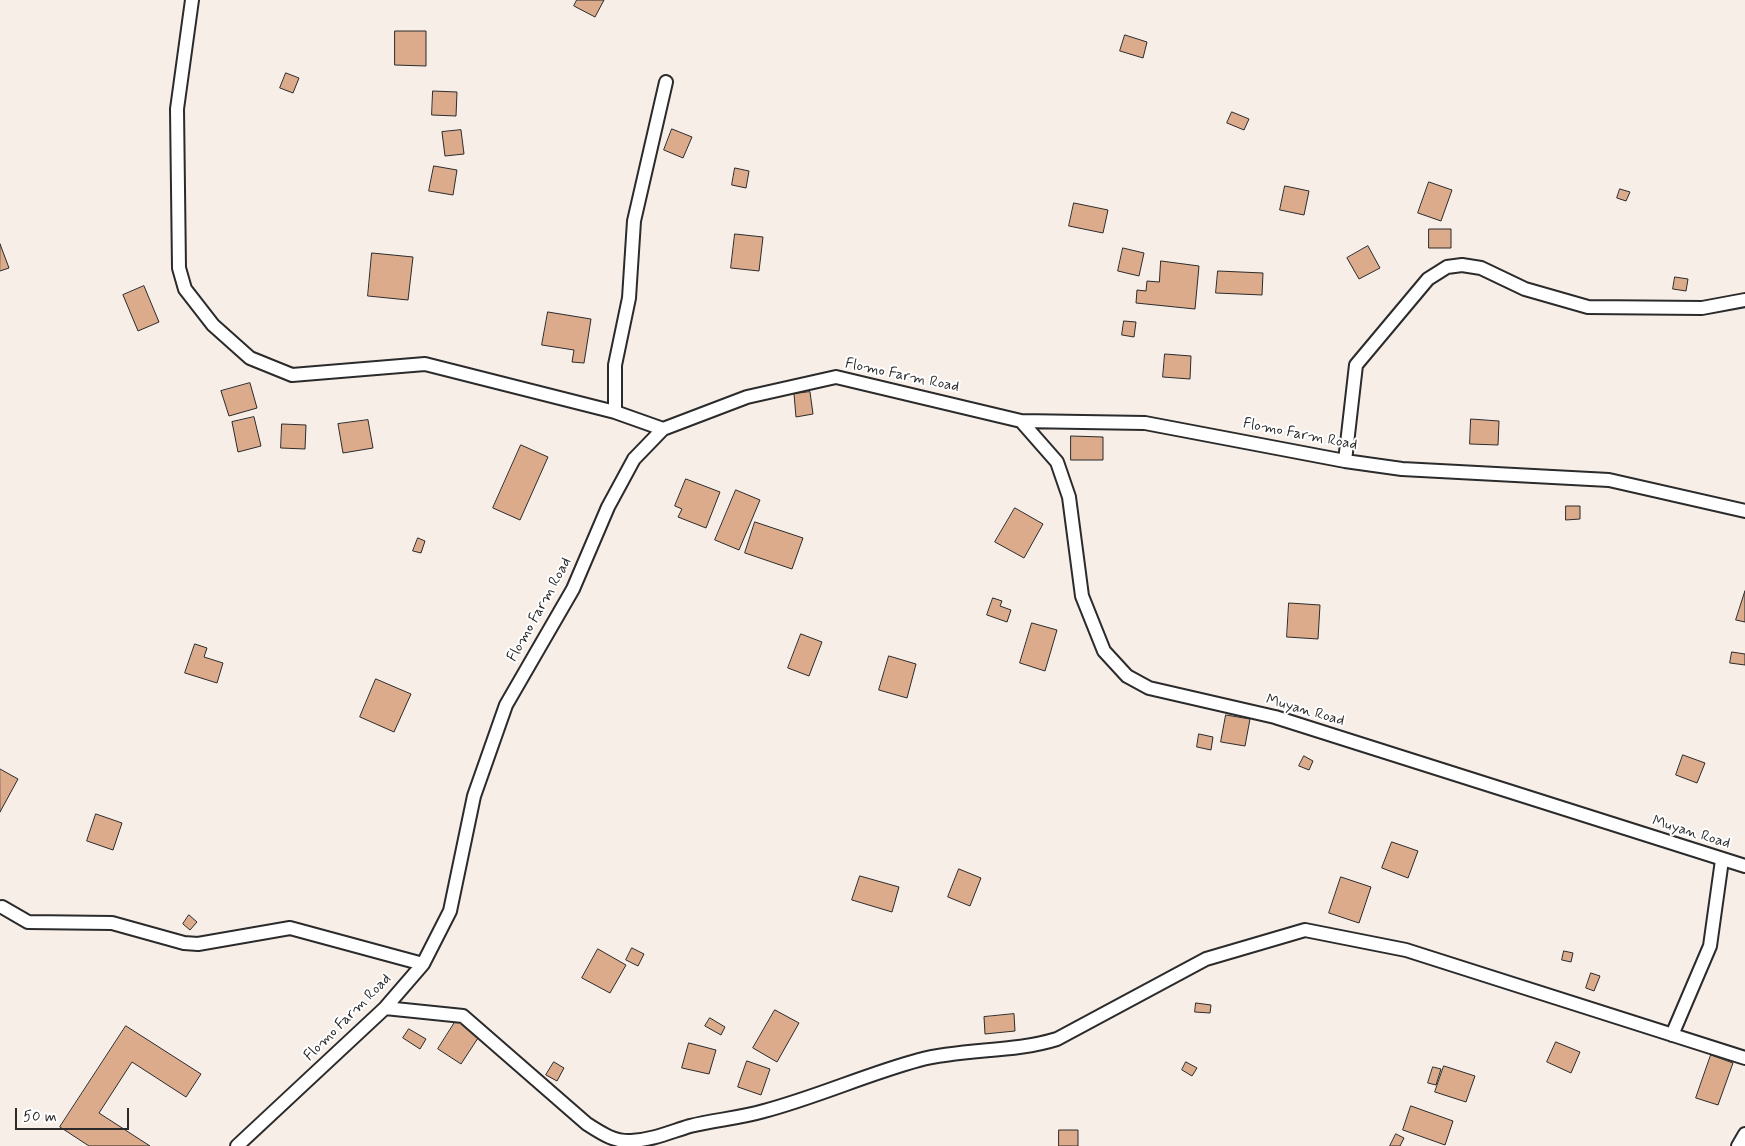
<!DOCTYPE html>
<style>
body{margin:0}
#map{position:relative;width:1745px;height:1146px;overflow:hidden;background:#f8eee8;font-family:Mynerve,sans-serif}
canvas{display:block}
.scale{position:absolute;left:15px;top:1108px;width:114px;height:22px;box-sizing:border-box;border:2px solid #2b2b2b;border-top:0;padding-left:6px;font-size:15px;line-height:18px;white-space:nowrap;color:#2b2b2b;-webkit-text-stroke:4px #fff;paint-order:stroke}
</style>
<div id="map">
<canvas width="1745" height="1146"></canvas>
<div class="scale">50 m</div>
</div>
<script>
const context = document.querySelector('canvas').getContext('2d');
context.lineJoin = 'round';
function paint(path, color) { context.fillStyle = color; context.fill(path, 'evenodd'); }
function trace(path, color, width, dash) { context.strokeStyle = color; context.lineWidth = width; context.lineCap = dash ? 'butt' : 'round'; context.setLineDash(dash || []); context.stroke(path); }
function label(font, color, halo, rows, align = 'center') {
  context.font = font + ' Mynerve,sans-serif'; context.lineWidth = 4; context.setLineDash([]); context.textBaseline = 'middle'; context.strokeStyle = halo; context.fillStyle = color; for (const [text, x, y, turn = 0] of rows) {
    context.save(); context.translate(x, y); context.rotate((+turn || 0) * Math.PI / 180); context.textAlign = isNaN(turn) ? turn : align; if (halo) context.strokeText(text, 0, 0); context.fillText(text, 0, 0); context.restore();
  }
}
const building = new Path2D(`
 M 577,0 L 604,0 L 595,17 L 574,6 Z
 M 395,31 L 426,31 L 426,66 L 395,65 Z
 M 1125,35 L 1147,42 L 1143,58 L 1120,51 Z
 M 286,73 L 299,78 L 293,93 L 280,88 Z
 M 433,91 L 457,92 L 456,116 L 432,115 Z
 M 1232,112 L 1249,119 L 1244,130 L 1227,123 Z
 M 672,129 L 692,137 L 683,158 L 664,150 Z
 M 461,130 L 464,154 L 445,156 L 442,132 Z
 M 434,166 L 457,170 L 453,195 L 429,191 Z
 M 735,168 L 749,171 L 746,188 L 732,185 Z
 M 1429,182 L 1452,190 L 1441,221 L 1418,213 Z
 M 1285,186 L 1309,191 L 1304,215 L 1280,210 Z
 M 1620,189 L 1630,192 L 1626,201 L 1617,198 Z
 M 1074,203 L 1108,210 L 1103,233 L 1069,226 Z
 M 1429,229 L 1451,229 L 1451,248 L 1429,248 Z
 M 735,234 L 763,237 L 759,271 L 731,268 Z
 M 0,244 L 9,268 L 0,271 Z
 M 1368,246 L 1380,268 L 1359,279 L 1347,258 Z
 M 1123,248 L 1144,253 L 1139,276 L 1118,271 Z
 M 372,253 L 413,257 L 408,300 L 368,296 Z
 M 1161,261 L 1199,266 L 1195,309 L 1136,303 L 1137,290 L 1146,291 L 1147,281 L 1159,282 Z
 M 1218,271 L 1263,273 L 1262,295 L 1216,293 Z
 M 1675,277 L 1688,279 L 1686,291 L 1673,289 Z
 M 144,286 L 159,322 L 138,331 L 123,295 Z
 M 548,312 L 591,319 L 584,363 L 572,362 L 574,350 L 542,345 Z
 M 1124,321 L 1136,322 L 1134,337 L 1122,335 Z
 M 1165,354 L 1191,356 L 1190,379 L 1163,377 Z
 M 250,383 L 257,408 L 229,416 L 221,391 Z
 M 810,392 L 813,414 L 796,417 L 794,394 Z
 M 254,417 L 261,446 L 238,452 L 232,422 Z
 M 1471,419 L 1499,421 L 1498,445 L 1470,444 Z
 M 368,420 L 373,448 L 343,453 L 338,424 Z
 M 282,424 L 306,425 L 305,449 L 281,448 Z
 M 1071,436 L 1103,437 L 1103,460 L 1071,460 Z
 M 521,445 L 548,457 L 520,520 L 493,508 Z
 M 686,479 L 720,492 L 706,528 L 678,517 L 682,509 L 675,506 Z
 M 736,490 L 760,500 L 739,550 L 715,540 Z
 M 1566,506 L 1580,506 L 1580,519 L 1566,520 Z
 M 1015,508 L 1043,524 L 1024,558 L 995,542 Z
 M 755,522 L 803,538 L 792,569 L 745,553 Z
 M 418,538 L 425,541 L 421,553 L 413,551 Z
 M 1745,591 L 1745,622 L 1736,620 Z
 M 993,598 L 1002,601 L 1000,606 L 1011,610 L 1007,622 L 987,615 Z
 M 1289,603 L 1320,605 L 1318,639 L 1287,637 Z
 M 1032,623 L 1057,630 L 1045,671 L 1020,663 Z
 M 801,634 L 822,642 L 809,676 L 788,668 Z
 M 195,644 L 207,648 L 204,657 L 223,663 L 217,683 L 185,673 Z
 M 1732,652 L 1745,654 L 1745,665 L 1730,663 Z
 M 889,656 L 916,664 L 907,698 L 879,690 Z
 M 376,679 L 411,694 L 394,732 L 360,717 Z
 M 1226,715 L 1250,719 L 1245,746 L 1221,742 Z
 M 1199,734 L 1213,737 L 1211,750 L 1197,747 Z
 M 1683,755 L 1705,763 L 1697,783 L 1676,775 Z
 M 1304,756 L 1313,761 L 1309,770 L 1299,766 Z
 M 0,769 L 18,779 L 0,812 Z
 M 96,814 L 122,823 L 113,850 L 87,841 Z
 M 1392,842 L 1418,851 L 1408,878 L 1382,868 Z
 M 959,869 L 981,878 L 970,906 L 948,897 Z
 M 860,876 L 899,887 L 892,912 L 852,900 Z
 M 1341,877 L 1371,887 L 1359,923 L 1329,913 Z
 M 189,915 L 197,922 L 190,930 L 183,924 Z
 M 632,948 L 644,954 L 638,966 L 626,960 Z
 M 598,949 L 626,965 L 610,993 L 582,978 Z
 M 1564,951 L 1573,953 L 1571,962 L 1562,960 Z
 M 1591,973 L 1600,976 L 1594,991 L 1586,988 Z
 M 1196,1003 L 1211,1005 L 1210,1013 L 1195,1012 Z
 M 775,1010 L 799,1023 L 777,1062 L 753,1048 Z
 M 1014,1014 L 1015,1031 L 985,1034 L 984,1017 Z
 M 710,1018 L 725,1027 L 721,1035 L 705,1026 Z
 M 457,1019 L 480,1035 L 461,1064 L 438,1049 Z
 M 126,1026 L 201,1074 L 186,1097 L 132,1062 L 99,1113 L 150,1146 L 89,1146 L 60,1127 Z
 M 409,1029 L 426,1039 L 420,1049 L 403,1038 Z
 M 1556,1042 L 1580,1052 L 1571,1073 L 1547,1062 Z
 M 689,1043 L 716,1050 L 709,1074 L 682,1068 Z
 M 1711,1055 L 1733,1063 L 1718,1105 L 1696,1098 Z
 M 747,1061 L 770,1069 L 761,1095 L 738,1087 Z
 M 554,1062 L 564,1068 L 557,1081 L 546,1075 Z
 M 1186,1062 L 1197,1068 L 1192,1076 L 1182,1070 Z
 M 1444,1066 L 1475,1076 L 1466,1102 L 1435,1092 Z
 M 1433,1067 L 1441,1069 L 1436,1085 L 1428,1083 Z
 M 1411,1106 L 1453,1121 L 1445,1145 L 1403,1130 Z
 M 1059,1130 L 1078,1130 L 1078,1146 L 1059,1146 Z
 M 1396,1134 L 1404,1138 L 1400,1146 L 1390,1146 Z`);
const street = new Path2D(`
 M 192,0 L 177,109 L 179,268 L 185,289 L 213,325 L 250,358 L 292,375 L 425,364 L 615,412 L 663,429
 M 615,412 L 615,365 L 629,298 L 634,221 L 666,82
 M 1021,421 L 1057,462 L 1069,497 L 1082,596 L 1104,651 L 1127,676 L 1149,688 L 1275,717 L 1745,866
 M 1345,461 L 1356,365 L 1428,279 L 1447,267 L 1462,265 L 1481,268 L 1525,289 L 1588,307 L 1702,308 L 1745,300
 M 2,907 L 28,922 L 112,923 L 184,943 L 198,944 L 290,928 L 423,964
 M 385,1008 L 463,1016 L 587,1124 C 601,1133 614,1142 631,1141 C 652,1140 670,1132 690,1126 C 714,1120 740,1118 764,1111 C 817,1097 867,1074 919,1060 C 965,1048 1012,1053 1057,1039 L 1206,959 L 1305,930 L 1406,950 L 1745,1058
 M 1672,1035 L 1710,946 L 1722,860
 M 237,1146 L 385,1008 L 423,964 L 450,911 L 474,796 L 506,705 L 573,589 L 608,507 L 634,459 L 663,429 L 747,397 L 836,377 L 1021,421 L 1145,423 L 1345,461 L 1402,469 L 1609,480 L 1745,511
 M 1738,1146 L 1745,1134`);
const streetNames = [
 ["Flomo Farm Road",902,376,12],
 ["Flomo Farm Road",1300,435,11],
 ["Flomo Farm Road",540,610,-61],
 ["Muyan Road",1305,711,16],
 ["Muyan Road",1691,833,17],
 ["Flomo Farm Road",348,1018,-45]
];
paint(building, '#dbab8c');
trace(building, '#2b2b2b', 1);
trace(street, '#2b2b2b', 16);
trace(street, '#fff', 12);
label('15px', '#2b2b2b', '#fff', streetNames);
</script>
